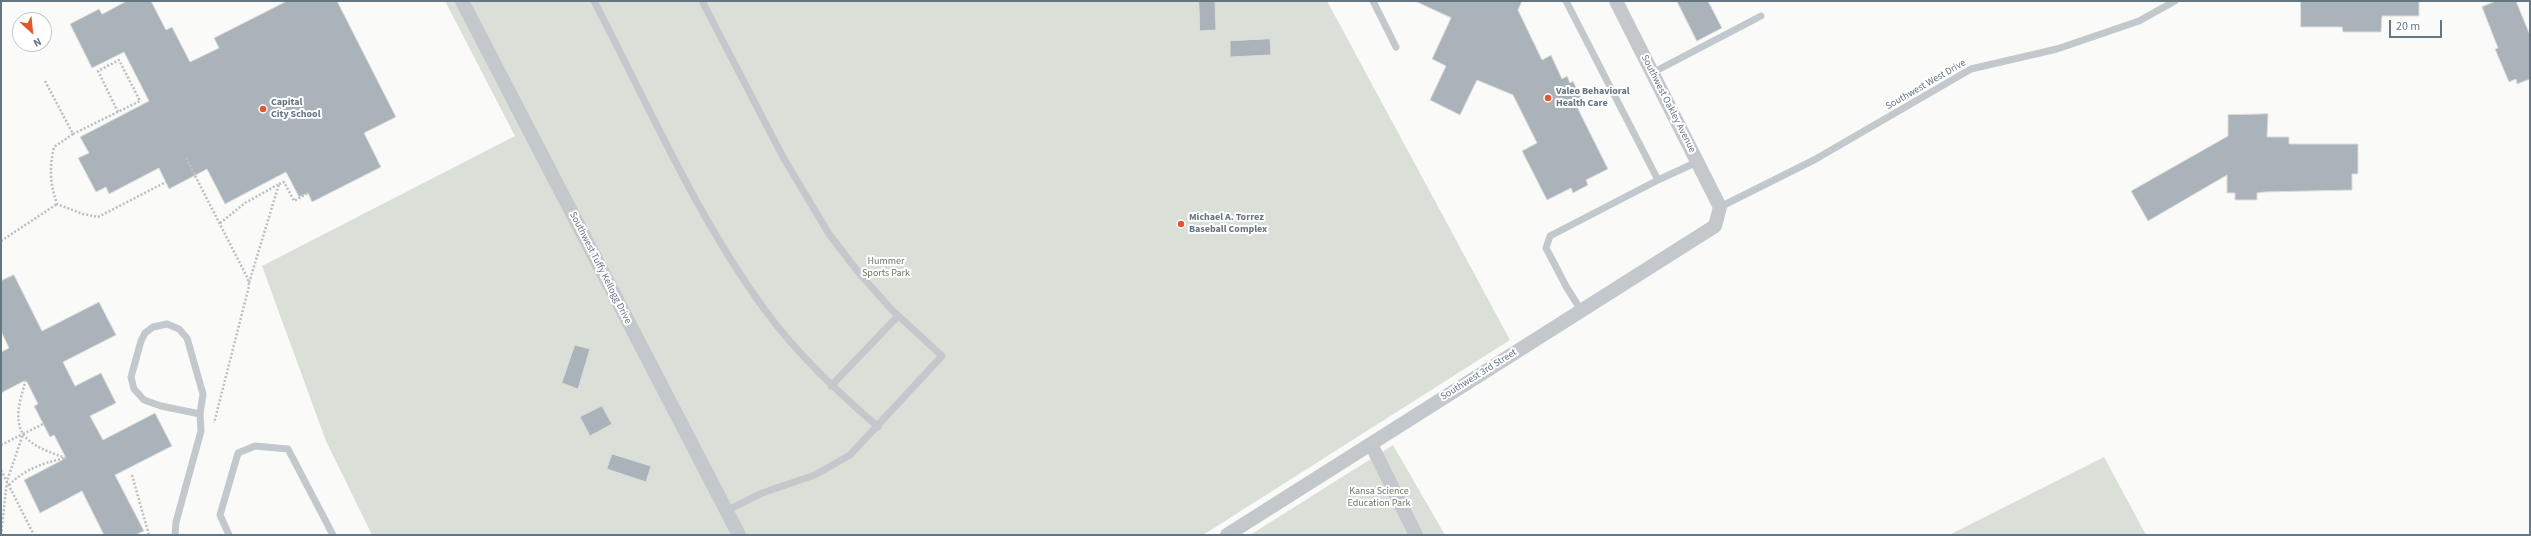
<!DOCTYPE html>
<style>
body{margin:0}
#map{position:relative;width:2531px;height:536px;overflow:hidden;background:#fafaf8;font-family:"Source Sans 3",sans-serif}
canvas{display:block}
.frame{position:absolute;inset:0;border:2px solid #657683;pointer-events:none}
.north{position:absolute;left:12px;top:12px;width:40px;height:40px;box-sizing:border-box;background:#fff;border:1px solid #c1c8cd;border-radius:50%;rotate:153deg;font-size:11px;font-weight:700;line-height:16px;text-align:center;color:#657683}
.north::after{content:'';display:block;margin:auto;width:14px;height:18px;background:#e4572e;clip-path:polygon(50% 0,100% 100%,50% 72%,0 100%)}
.scale{position:absolute;left:2389px;top:20px;width:53px;height:18px;box-sizing:border-box;border:2px solid #657683;border-top:0;padding-left:5px;font-size:12px;line-height:14px;white-space:nowrap;color:#657683;-webkit-text-stroke:3px #fff;paint-order:stroke}
</style>
<div id="map">
<canvas width="2531" height="536"></canvas>
<div class="frame"></div>
<div class="north">N</div>
<div class="scale">20 m</div>
</div>
<script>
const context = document.querySelector('canvas').getContext('2d');
context.lineJoin = 'round';
function paint(path, color) { context.fillStyle = color; context.fill(path, 'evenodd'); }
function trace(path, color, width, dash) { context.strokeStyle = color; context.lineWidth = width; context.lineCap = dash ? 'butt' : 'round'; context.setLineDash(dash || []); context.stroke(path); }
function label(font, color, halo, rows, align = 'center') {
  context.font = font + ' "Source Sans 3",sans-serif'; context.lineWidth = 4; context.setLineDash([]); context.textBaseline = 'middle'; context.strokeStyle = halo; context.fillStyle = color; for (const [text, x, y, turn = 0] of rows) {
    context.save(); context.translate(x, y); context.rotate((+turn || 0) * Math.PI / 180); context.textAlign = isNaN(turn) ? turn : align; if (halo) context.strokeText(text, 0, 0); context.fillText(text, 0, 0); context.restore();
  }
}
const green = new Path2D(`
 M 445,1 L 1327,1 L 1510,340 L 1203,535 L 372,535 L 326,441 L 262,266 L 515,136 Z
 M 1393,445 L 1445,535 L 1250,535 Z
 M 2104,457 L 2146,535 L 1949,535 Z`);
const building = new Path2D(`
 M 127,1 L 151,1 L 166,30 L 172,27 L 190,62 L 219,48 L 214,38 L 287,1 L 337,1 L 396,117 L 364,133 L 381,167 L 312,202 L 308,193 L 299,197 L 286,172 L 225,204 L 207,169 L 169,189 L 159,168 L 109,194 L 106,187 L 96,192 L 78,158 L 89,153 L 80,137 L 149,101 L 124,52 L 92,68 L 70,24 L 99,9 L 102,14 Z
 M 1199,1 L 1215,1 L 1216,30 L 1200,31 Z
 M 1415,1 L 1522,1 L 1518,10 L 1542,60 L 1551,55 L 1562,79 L 1567,76 L 1570,83 L 1573,81 L 1584,104 L 1577,107 L 1608,169 L 1586,180 L 1588,185 L 1573,193 L 1571,188 L 1547,200 L 1522,151 L 1537,143 L 1513,95 L 1477,80 L 1460,115 L 1430,100 L 1446,66 L 1432,59 L 1451,18 Z
 M 1677,1 L 1708,1 L 1722,28 L 1697,41 Z
 M 2301,1 L 2419,1 L 2419,16 L 2382,16 L 2381,32 L 2343,32 L 2342,27 L 2301,27 Z
 M 2496,1 L 2516,1 L 2530,35 L 2530,79 L 2517,84 L 2516,79 L 2509,82 L 2495,49 L 2498,48 L 2482,7 Z
 M 1270,39 L 1271,55 L 1230,57 L 1230,41 Z
 M 2268,114 L 2267,137 L 2289,137 L 2289,144 L 2358,144 L 2358,174 L 2352,174 L 2352,190 L 2265,192 L 2257,193 L 2257,200 L 2235,200 L 2235,193 L 2227,193 L 2227,175 L 2148,221 L 2131,191 L 2228,136 L 2228,115 Z
 M 14,275 L 42,331 L 99,302 L 116,335 L 63,362 L 75,386 L 101,373 L 116,403 L 90,416 L 103,440 L 155,413 L 172,446 L 115,475 L 144,531 L 135,535 L 104,535 L 82,491 L 40,513 L 24,480 L 66,458 L 54,435 L 50,437 L 34,406 L 38,404 L 26,380 L 1,393 L 1,352 L 9,348 L 1,331 L 1,281 Z
 M 575,345 L 590,349 L 578,389 L 562,383 Z
 M 602,406 L 612,424 L 590,436 L 580,417 Z
 M 612,454 L 651,466 L 646,482 L 607,469 Z`);
const path = new Path2D(`
 M 45,81 L 73,134 L 54,147 C 49,168 50,184 57,204 L 83,214 L 98,217 L 166,182
 M 73,134 L 140,101 L 119,60 L 98,71 L 118,112
 M 186,158 L 248,279 L 249,286 L 214,423
 M 279,184 L 284,182 L 294,201 L 308,193
 M 220,223 L 245,203 L 279,184 L 249,283
 M 1,241 L 57,204
 M 26,380 C 10,429 17,442 66,458
 M 1,445 L 23,434
 M 1,470 L 34,535
 M 132,475 L 149,535
 M 9,485 C 25,469 43,463 65,458
 M 1,535 L 7,481 L 23,434 L 43,424`);
const service = new Path2D(`
 M 594,1 C 648,104 696,216 765,310 C 797,354 837,391 878,427
 M 702,1 L 783,157 L 829,234 L 859,273 L 891,309 L 942,356 L 850,455 L 815,475 L 762,493 L 726,511
 M 1373,1 L 1396,47
 M 1566,1 L 1658,180 L 1697,162
 M 1652,73 L 1761,16
 M 1720,207 L 1814,160 L 1971,69 L 2057,49 L 2139,21 L 2175,1
 M 1581,310 L 1567,288 L 1546,248 L 1550,236 L 1658,180
 M 831,386 L 898,316
 M 175,535 L 176,522 L 201,431 L 200,414 L 203,394 L 187,338 L 179,329 L 167,324 L 153,327 L 145,333 L 141,341 L 131,377 L 134,389 L 144,400 L 161,406 L 200,414
 M 229,535 L 220,515 L 238,453 L 255,446 L 288,449 L 333,535`);
const minor = new Path2D(`
 M 462,1 L 739,535
 M 1371,444 L 1416,535
 M 1227,535 L 1715,226 L 1720,207 L 1616,1`);
const markers = [
 [1548,98,4,"#e4572e"],
 [263,109,4,"#e4572e"],
 [1181,224,4,"#e4572e"]
];
const streetNames = [
 ["Southwest West Drive",1926,85,-30],
 ["Southwest Oakley Avenue",1668,104,63],
 ["Southwest Tuffy Kellogg Drive",600,268,63],
 ["Southwest 3rd Street",1479,375,-32]
];
const poiNames = [
 ["Valeo Behavioral",1556,92],
 ["Health Care",1556,104],
 ["Capital",271,103],
 ["City School",271,115],
 ["Michael A. Torrez",1189,218],
 ["Baseball Complex",1189,230]
];
const parkNames = [
 ["Hummer",886,262],
 ["Sports Park",886,274],
 ["Kansa Science",1379,492],
 ["Education Park",1379,504]
];
paint(green, '#dadfd7');
paint(building, '#aab3b9');
trace(building, '#dcdcda', 1);
trace(path, '#bbbfc2', 2.5, [2, 2]);
trace(service, '#c3c8cc', 7);
trace(minor, '#c3c8cc', 14);
for (const [x, y, r, color] of markers) { const dot = new Path2D(); dot.arc(x, y, r, 0, 2 * Math.PI); context.fillStyle = color; context.fill(dot); trace(dot, '#fff', 1.5); }
label('10px', '#657683', '#fff', streetNames);
label('bold 10px', '#657683', '#fff', poiNames, 'left');
label('10px', '#687a64', '#fff', parkNames);
</script>
